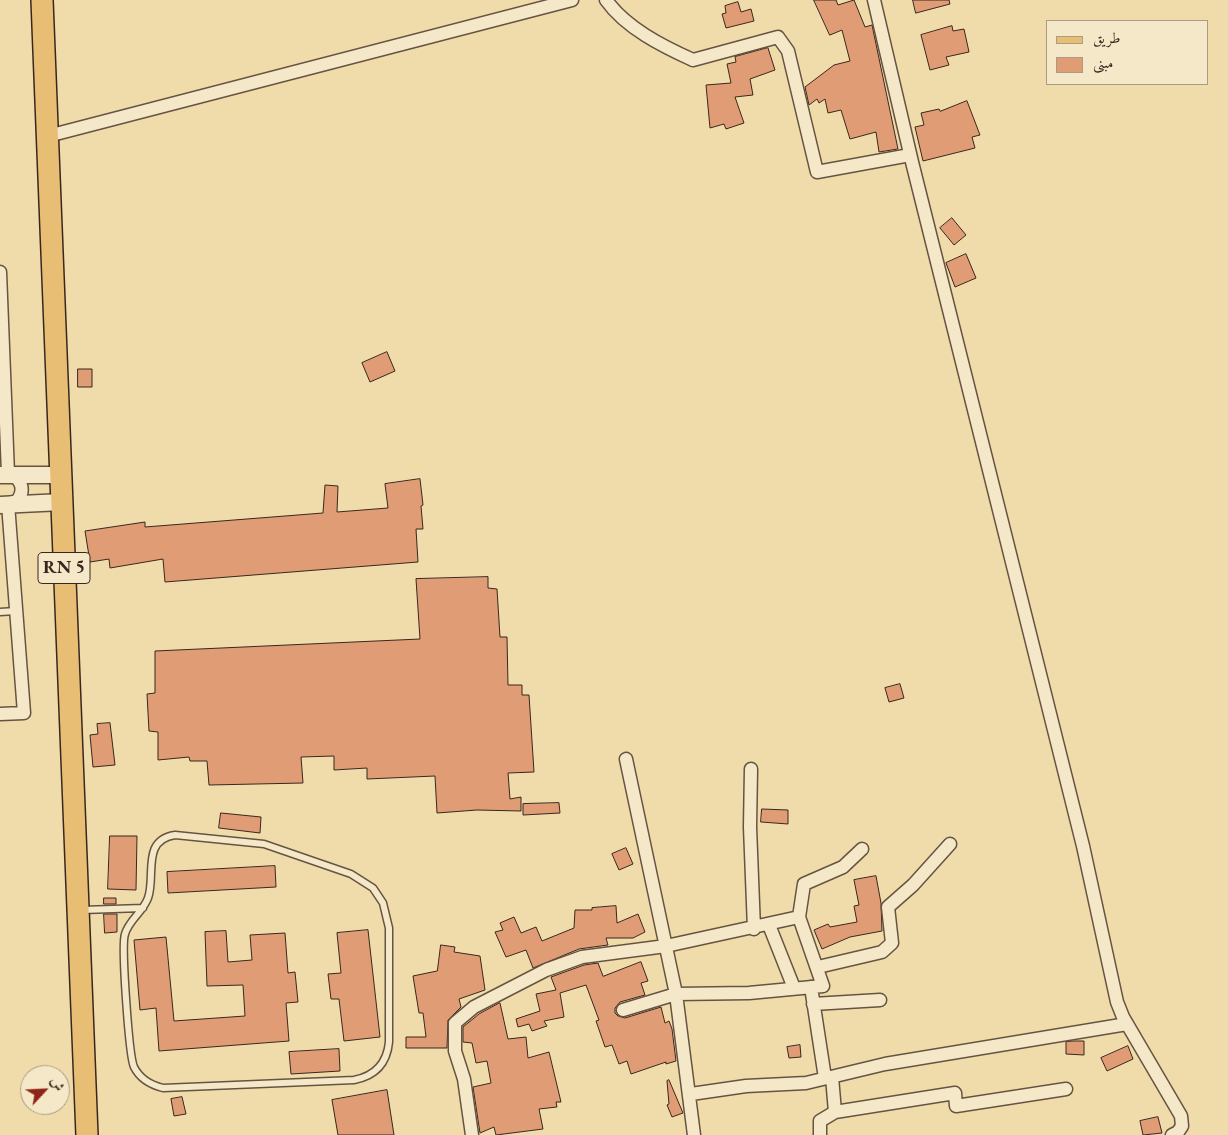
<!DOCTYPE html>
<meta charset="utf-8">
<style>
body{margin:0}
#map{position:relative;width:1228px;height:1135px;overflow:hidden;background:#efdcaa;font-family:"EB Garamond",Amiri,serif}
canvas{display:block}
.legend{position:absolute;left:1046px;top:20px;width:162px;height:65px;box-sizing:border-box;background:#f5e8c8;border:1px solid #aa9b84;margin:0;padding:6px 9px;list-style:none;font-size:15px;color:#39271f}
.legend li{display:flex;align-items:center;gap:10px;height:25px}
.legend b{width:25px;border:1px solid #aa9b84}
.north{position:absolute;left:20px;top:1065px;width:50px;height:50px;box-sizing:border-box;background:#f5e8c8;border:1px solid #aa9b84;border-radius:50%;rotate:65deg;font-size:14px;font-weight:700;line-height:20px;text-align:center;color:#39271f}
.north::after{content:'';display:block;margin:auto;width:18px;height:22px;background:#8f2418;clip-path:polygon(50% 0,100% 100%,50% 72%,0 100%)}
</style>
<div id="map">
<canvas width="1228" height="1135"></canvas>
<ul class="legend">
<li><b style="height:6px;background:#e8be75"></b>طريق</li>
<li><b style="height:14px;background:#e09c75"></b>مبنى</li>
</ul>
<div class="north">ش</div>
</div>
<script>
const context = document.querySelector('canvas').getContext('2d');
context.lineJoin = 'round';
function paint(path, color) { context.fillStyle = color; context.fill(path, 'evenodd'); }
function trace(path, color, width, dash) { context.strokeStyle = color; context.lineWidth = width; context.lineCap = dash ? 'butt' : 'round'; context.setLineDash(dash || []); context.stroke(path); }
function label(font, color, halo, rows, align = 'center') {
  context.font = font + ' "EB Garamond",serif'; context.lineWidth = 4; context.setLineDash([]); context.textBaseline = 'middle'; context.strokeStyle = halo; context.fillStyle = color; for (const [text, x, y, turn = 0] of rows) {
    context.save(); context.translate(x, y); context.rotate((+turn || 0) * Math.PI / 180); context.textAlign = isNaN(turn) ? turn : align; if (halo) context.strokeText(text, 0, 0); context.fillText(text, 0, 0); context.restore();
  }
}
const building = new Path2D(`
 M 814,0 L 836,0 L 838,5 L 854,0 L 865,27 L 872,25 L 898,149 L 879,152 L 876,132 L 850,139 L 841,110 L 828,113 L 825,99 L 819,103 L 817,99 L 809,105 L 805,87 L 834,65 L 850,61 L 842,30 L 830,35 Z
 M 913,0 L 949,0 L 950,4 L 916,13 Z
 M 738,2 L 741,12 L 751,9 L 754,21 L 726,28 L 722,14 L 726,13 L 725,6 Z
 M 952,26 L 953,31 L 964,29 L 969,52 L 946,57 L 949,65 L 930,70 L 921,35 Z
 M 768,48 L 775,70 L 750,79 L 753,95 L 735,97 L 744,123 L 726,129 L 724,124 L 710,128 L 706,85 L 731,83 L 727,64 L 736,62 L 735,57 Z
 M 967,101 L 980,135 L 972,137 L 975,148 L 923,161 L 915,127 L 924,125 L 921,113 L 939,109 L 940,111 Z
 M 952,218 L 966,235 L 954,245 L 940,228 Z
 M 966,254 L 976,278 L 955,287 L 946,263 Z
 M 387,352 L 395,371 L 370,382 L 362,363 Z
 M 78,369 L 92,369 L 92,387 L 78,387 Z
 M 420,479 L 423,505 L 421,506 L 423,529 L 416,529 L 418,562 L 165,582 L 163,559 L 110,568 L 109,559 L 90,562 L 85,531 L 145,522 L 145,527 L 323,513 L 325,485 L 338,486 L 337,512 L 388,508 L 385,484 Z
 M 488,577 L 488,588 L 497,589 L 500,637 L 507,637 L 508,685 L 522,685 L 522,695 L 529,695 L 534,772 L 508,773 L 510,799 L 521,797 L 521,811 L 477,810 L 437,813 L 435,776 L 367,779 L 367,768 L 334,770 L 334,756 L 301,757 L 303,783 L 209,785 L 207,761 L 190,761 L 189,757 L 158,760 L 158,732 L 149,731 L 147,694 L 155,693 L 155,651 L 420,639 L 416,579 Z
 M 900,684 L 904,698 L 889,702 L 885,688 Z
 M 110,723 L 115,765 L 93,767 L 90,735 L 98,734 L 97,724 Z
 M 559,803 L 560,813 L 523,815 L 523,804 Z
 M 762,809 L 788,810 L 788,824 L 761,822 Z
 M 221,813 L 261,817 L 260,833 L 219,828 Z
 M 110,836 L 137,836 L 136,890 L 108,889 Z
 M 626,848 L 633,864 L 619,870 L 612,854 Z
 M 275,866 L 276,887 L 168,893 L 167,872 Z
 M 876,876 L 881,903 L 882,931 L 850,937 L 822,949 L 814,930 L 828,924 L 830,927 L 857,922 L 854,906 L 859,905 L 854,880 Z
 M 104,898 L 116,898 L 116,904 L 104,904 Z
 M 616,906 L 617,923 L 638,914 L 645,932 L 633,938 L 606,938 L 608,945 L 579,949 L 533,968 L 526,950 L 506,957 L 495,932 L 503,930 L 500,923 L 514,917 L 521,933 L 536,927 L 542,941 L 574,928 L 575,910 L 592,910 L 592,908 Z
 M 104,914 L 117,914 L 117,932 L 105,933 Z
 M 368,930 L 380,1037 L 344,1041 L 339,999 L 331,999 L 328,974 L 341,973 L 337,933 Z
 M 226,931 L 228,962 L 252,960 L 250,935 L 285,933 L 288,973 L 295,972 L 298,1002 L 286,1003 L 289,1041 L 159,1051 L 156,1008 L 140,1010 L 134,940 L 166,937 L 174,1021 L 245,1016 L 243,985 L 207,986 L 205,932 Z
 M 441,945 L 455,947 L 454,952 L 480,956 L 485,990 L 459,999 L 461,1007 L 448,1020 L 447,1048 L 406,1048 L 406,1037 L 426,1037 L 423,1013 L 419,1013 L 413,976 L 437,971 Z
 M 641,962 L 648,981 L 641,983 L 645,995 L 620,1002 L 615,1008 L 615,1013 L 618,1016 L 625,1018 L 661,1007 L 665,1023 L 669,1021 L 672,1029 L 676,1061 L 666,1064 L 666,1062 L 631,1074 L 627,1061 L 619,1064 L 612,1045 L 605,1047 L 596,1021 L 599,1020 L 586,985 L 560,993 L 564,1017 L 544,1021 L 547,1026 L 532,1031 L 529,1024 L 518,1027 L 516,1019 L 540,1011 L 536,994 L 556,990 L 551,977 L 584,965 L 598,963 L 603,976 Z
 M 500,1003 L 508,1039 L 526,1037 L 528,1058 L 549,1052 L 561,1102 L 556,1102 L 557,1107 L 539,1109 L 543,1129 L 496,1135 L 494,1127 L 480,1133 L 473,1087 L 491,1083 L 487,1061 L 476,1063 L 472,1043 L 463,1042 L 463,1027 L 479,1014 Z
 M 1074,1041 L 1084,1041 L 1084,1055 L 1066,1054 L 1066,1042 Z
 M 800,1045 L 801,1057 L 789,1058 L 787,1047 Z
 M 1128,1046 L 1133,1059 L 1107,1071 L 1101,1058 Z
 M 339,1049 L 340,1071 L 291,1074 L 289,1052 Z
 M 669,1080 L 683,1113 L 672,1117 L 667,1105 L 669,1104 L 667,1081 Z
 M 387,1090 L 394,1135 L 338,1135 L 332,1100 Z
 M 182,1097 L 186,1114 L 174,1116 L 171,1099 Z
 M 1158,1117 L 1162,1133 L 1143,1135 L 1140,1121 Z`);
const service = new Path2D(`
 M 0,612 L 16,611
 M 175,835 L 264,844 L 351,874 L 373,888 L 383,903 L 389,928 L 389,1042 C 387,1063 375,1076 354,1080 L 163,1088 C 151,1085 140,1079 134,1067 C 129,1056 121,945 125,934 C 129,920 143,912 148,898 C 156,876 141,840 175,835 Z
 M 82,910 L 143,908`);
const minor = new Path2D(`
 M 606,0 C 626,28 662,46 693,60 L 778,37 L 788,51 L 817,172 L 910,155
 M 874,0 L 912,162 L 1083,846 L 1117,1002 L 1123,1017 L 1181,1116 L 1182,1126 L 1178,1132 L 1172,1135
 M 48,136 L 572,0
 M 0,272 L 8,474
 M 6,504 L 17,501 C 26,490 21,476 7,474
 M 0,714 L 24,713 L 8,504
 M 626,759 L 676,994 L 694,1135
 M 751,769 L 750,827 L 754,929
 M 799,917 L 804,884 L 843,867 L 862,849
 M 769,925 L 794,988
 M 818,967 L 882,952 L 892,943 L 888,907 L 913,885 L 950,844
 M 811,987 L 825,1078
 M 813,1004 L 880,1000
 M 832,1077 L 835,1112
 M 691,1094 L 746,1086 L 806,1083 L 885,1064 L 1127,1024
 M 472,1135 L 464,1079 L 455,1051 L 455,1023 L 474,1007 L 546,970 L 582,957 L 666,946 L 799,917 L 823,986 L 749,993 L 676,994 L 623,1010
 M 820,1135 L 820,1121 L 835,1112 L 955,1093 L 956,1106 L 1066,1089`);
const tertiary = new Path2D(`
 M 0,475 L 62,475
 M 0,505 L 62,502`);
const primary = new Path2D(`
 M 42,0 L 87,1135`);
const shields = [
 [64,568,52]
];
const shieldNames = [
 ["RN 5",64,568]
];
paint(building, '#e09c75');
trace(building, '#39271f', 1);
trace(service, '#665442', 9);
trace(minor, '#665442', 15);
trace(tertiary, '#665442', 19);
trace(primary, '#39271f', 24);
trace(service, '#f5e8c8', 6);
trace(minor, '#f5e8c8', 12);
trace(tertiary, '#f5e8c8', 16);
trace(primary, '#e8be75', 21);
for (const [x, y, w] of shields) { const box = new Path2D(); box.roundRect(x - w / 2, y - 15.5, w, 31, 4); context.fillStyle = '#f5e8c8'; context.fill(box); trace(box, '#39271f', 1); }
label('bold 18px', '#39271f', null, shieldNames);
</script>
